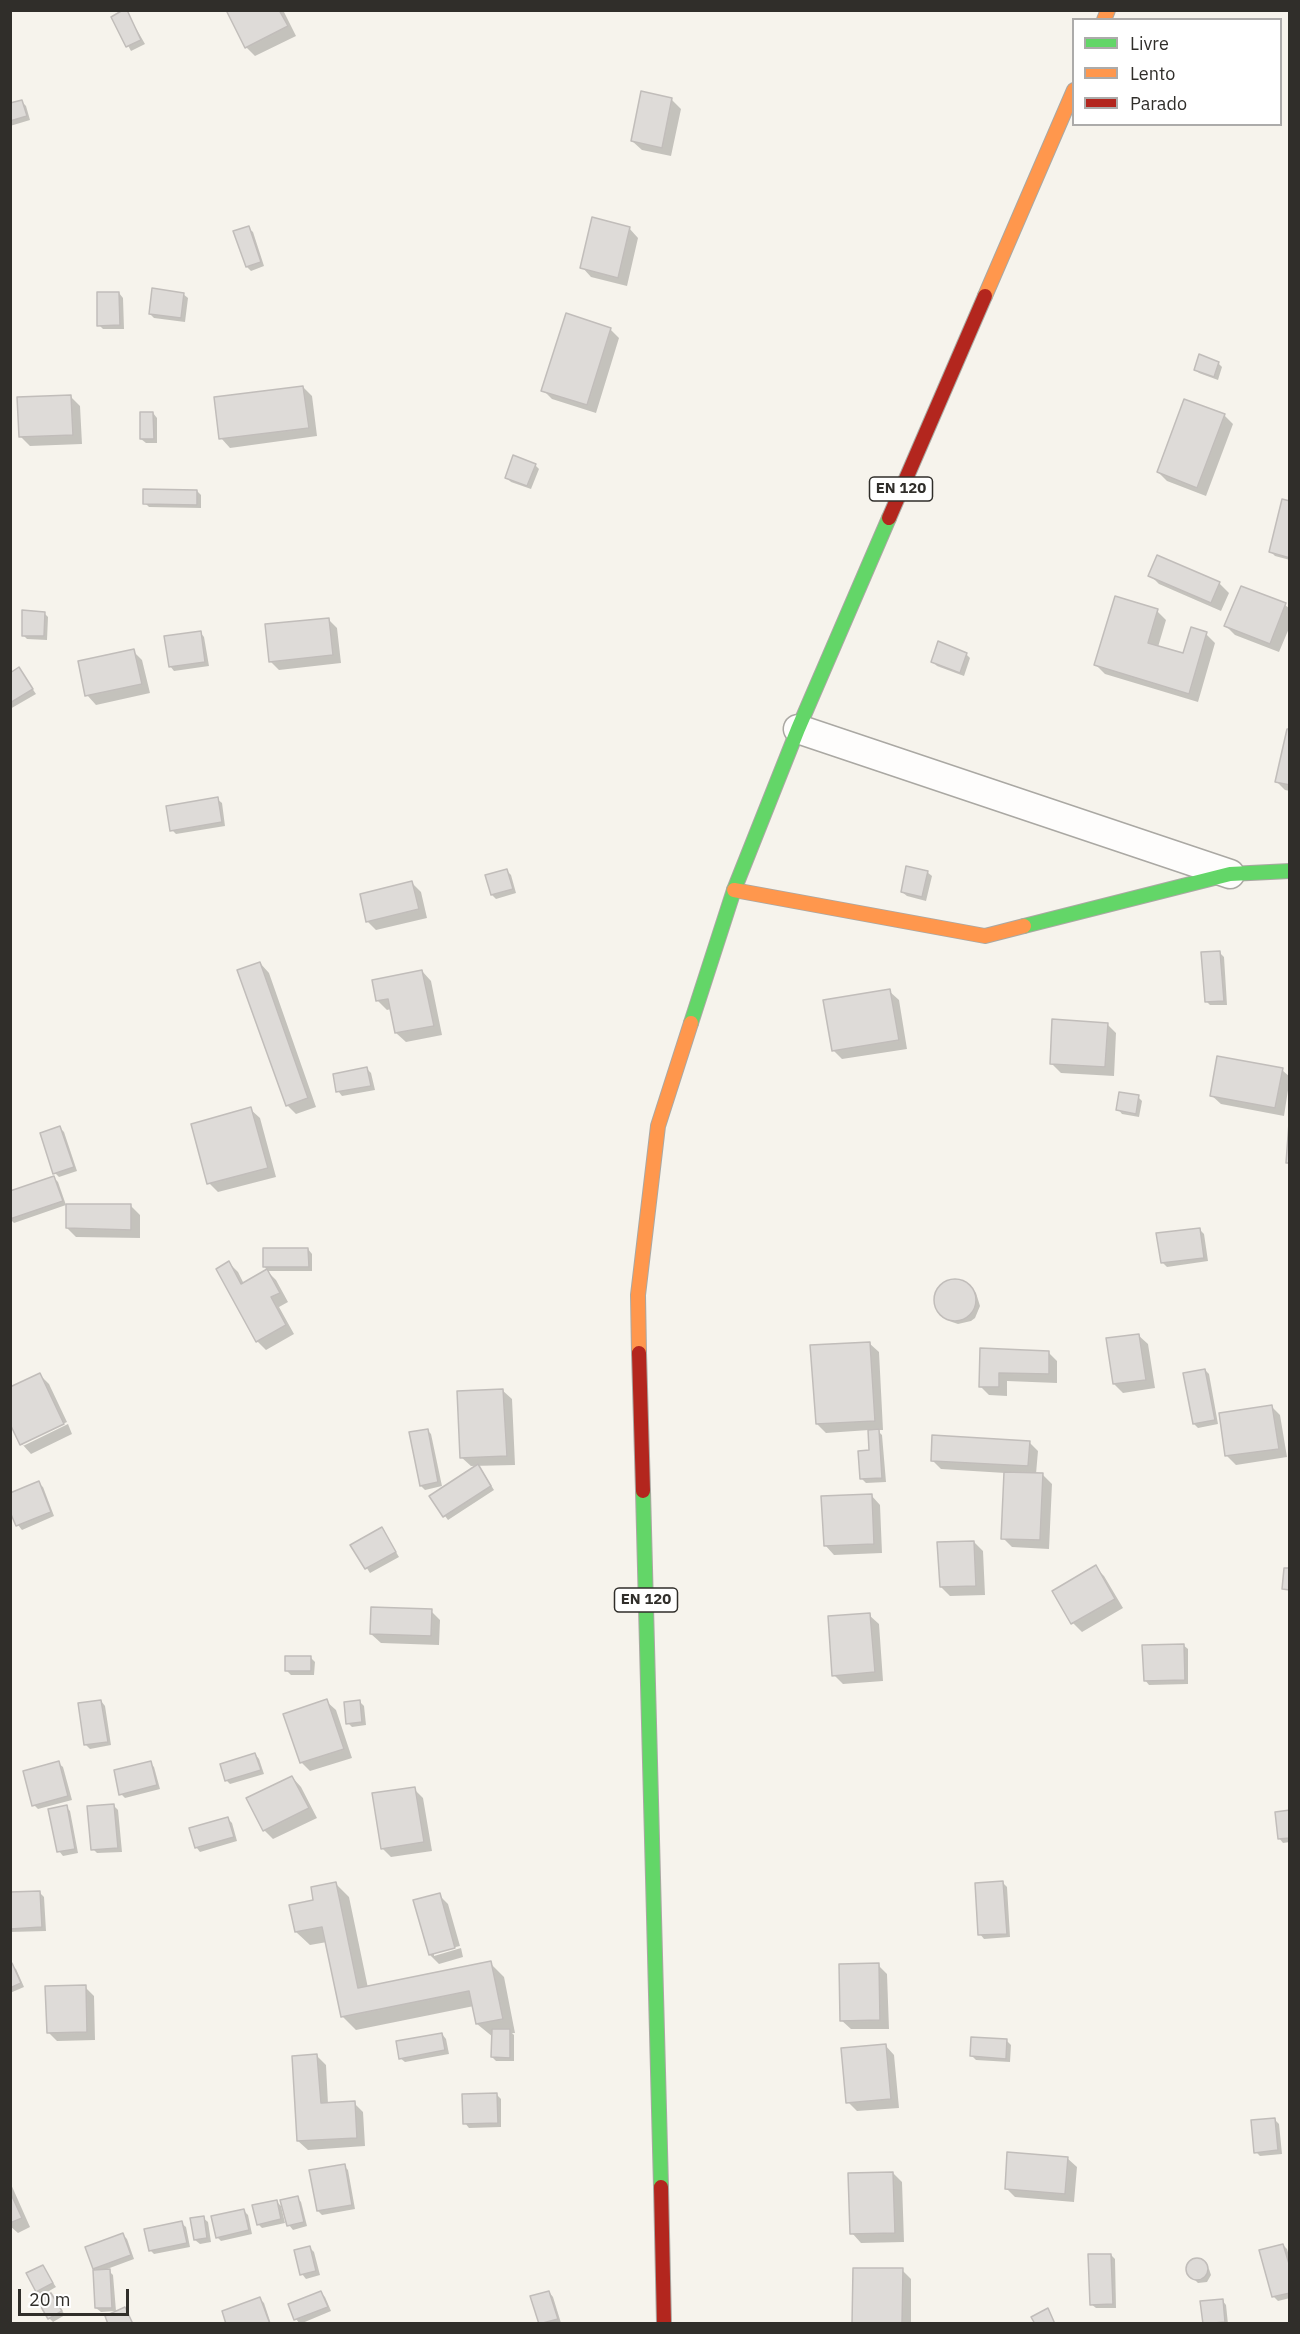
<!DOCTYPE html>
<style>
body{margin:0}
#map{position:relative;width:1300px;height:2334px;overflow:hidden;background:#f6f3ec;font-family:"IBM Plex Sans",sans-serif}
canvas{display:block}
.frame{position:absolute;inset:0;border:12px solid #302e2a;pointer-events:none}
.legend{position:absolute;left:1072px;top:18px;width:210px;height:108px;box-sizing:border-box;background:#fff;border:2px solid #acabaa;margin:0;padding:8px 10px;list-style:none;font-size:18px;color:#302e2a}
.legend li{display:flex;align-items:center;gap:12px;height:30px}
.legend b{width:30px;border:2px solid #acabaa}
.scale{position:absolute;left:18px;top:2289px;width:111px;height:27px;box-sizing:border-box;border:3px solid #302e2a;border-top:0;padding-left:8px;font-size:18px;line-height:21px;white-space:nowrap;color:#302e2a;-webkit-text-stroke:4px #fff;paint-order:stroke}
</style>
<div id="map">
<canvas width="1300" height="2334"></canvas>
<div class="frame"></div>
<ul class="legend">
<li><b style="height:8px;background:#63d668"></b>Livre</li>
<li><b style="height:8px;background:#ff974d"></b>Lento</li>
<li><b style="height:8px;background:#b3261e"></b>Parado</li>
</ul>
<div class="scale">20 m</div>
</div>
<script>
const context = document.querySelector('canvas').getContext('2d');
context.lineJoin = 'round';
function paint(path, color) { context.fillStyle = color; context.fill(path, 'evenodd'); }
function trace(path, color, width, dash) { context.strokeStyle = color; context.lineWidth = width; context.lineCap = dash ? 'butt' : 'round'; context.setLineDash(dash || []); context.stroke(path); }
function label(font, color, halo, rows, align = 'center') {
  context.font = font + ' "IBM Plex Sans",sans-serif'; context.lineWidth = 6; context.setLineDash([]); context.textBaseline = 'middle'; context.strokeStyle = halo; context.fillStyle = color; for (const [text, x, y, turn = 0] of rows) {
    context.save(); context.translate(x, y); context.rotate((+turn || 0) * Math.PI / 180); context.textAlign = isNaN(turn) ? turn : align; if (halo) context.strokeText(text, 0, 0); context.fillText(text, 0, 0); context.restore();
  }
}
const shadow = new Path2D(`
 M 228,10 L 283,10 L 296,36 L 255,56 L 246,47 Z
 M 126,11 L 145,44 L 131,51 L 113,18 Z
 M 672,100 L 681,109 L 671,156 L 642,150 L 632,141 Z
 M 22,102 L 26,106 L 30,120 L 10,126 L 10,105 Z
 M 248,228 L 253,232 L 264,266 L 251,271 L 247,267 L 235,232 Z
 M 629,228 L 638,238 L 627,286 L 591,277 L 582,267 Z
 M 119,293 L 123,298 L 124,329 L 103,329 L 99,325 Z
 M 183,294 L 188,298 L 185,322 L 154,318 L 150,314 Z
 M 610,329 L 619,338 L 596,413 L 552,399 L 543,390 Z
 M 1218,363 L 1222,367 L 1218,380 L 1199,373 L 1195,369 Z
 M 303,387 L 312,396 L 317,436 L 230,448 L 221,438 Z
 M 71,397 L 80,406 L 82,444 L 30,446 L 20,436 Z
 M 153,413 L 157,418 L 157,443 L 146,443 L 141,439 Z
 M 1224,415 L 1233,424 L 1206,496 L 1167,481 L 1158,472 Z
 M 535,465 L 539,469 L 531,489 L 511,482 L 507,478 Z
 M 197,491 L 201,495 L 201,508 L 149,507 L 145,503 Z
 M 1290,503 L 1290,560 L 1275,556 L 1271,552 Z
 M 1157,557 L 1219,583 L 1229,593 L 1221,611 L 1159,584 L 1150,575 Z
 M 1285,605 L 1290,609 L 1290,626 L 1279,652 L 1235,635 L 1226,626 Z
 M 1157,611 L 1166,620 L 1158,647 L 1184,655 L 1206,634 L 1215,643 L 1198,702 L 1105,674 L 1096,665 Z
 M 44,613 L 48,617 L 47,640 L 27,639 L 23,635 Z
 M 328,619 L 337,628 L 341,663 L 279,670 L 270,661 Z
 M 200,632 L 204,637 L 209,666 L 174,671 L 170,666 Z
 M 133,651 L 142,660 L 150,693 L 96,705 L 87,695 Z
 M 966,654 L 970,658 L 964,676 L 937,666 L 932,661 Z
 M 19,669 L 36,694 L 10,709 L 10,674 Z
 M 1290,731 L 1290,791 L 1285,790 L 1276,781 Z
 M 217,799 L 222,803 L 225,826 L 176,834 L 172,830 Z
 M 507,871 L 511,875 L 516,893 L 496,899 L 492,895 Z
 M 927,872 L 932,876 L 926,901 L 907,896 L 902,892 Z
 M 412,883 L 421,892 L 427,918 L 376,930 L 367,921 Z
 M 1219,952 L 1224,957 L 1227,1005 L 1210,1005 L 1206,1001 Z
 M 260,963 L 269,973 L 316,1107 L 296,1114 L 287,1105 Z
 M 422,971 L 431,981 L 442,1035 L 406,1042 L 396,1033 L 391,1009 L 387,1010 L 378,1001 Z
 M 889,991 L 899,1000 L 907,1049 L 842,1059 L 833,1050 Z
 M 1107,1024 L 1116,1033 L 1114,1076 L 1061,1073 L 1052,1064 Z
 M 367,1069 L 371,1073 L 375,1090 L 342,1096 L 338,1091 Z
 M 1282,1070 L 1290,1077 L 1284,1116 L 1221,1104 L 1211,1095 Z
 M 1138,1097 L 1142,1101 L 1139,1117 L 1122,1114 L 1118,1109 Z
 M 250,1109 L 260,1118 L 276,1177 L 218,1192 L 209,1183 Z
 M 60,1128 L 64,1132 L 77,1171 L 59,1177 L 55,1173 Z
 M 54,1178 L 58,1182 L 66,1205 L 14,1223 L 10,1219 L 10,1192 Z
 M 131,1206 L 140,1215 L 140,1238 L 76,1237 L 67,1228 Z
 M 1200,1230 L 1204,1234 L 1208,1261 L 1167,1267 L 1162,1262 Z
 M 308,1249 L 312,1254 L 312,1271 L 267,1271 L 265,1267 Z
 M 229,1263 L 238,1272 L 244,1284 L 267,1271 L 276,1280 L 288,1302 L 279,1307 L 294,1334 L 266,1350 L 257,1341 Z
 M 955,1280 L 967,1284 L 976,1293 L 980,1306 L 975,1318 L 971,1321 L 958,1324 L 952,1322 L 938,1309 L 936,1296 L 943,1284 Z
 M 1138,1335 L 1148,1344 L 1155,1388 L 1123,1393 L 1114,1384 Z
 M 869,1343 L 879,1352 L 883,1430 L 877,1430 L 882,1435 L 886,1482 L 866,1483 L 862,1479 L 871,1452 L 869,1430 L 826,1433 L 817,1424 Z
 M 981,1350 L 1048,1352 L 1057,1361 L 1057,1383 L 1007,1381 L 1007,1396 L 989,1395 L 980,1386 Z
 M 1205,1370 L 1209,1374 L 1218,1424 L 1198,1428 L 1194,1424 Z
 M 40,1375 L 49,1384 L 67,1422 L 23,1442 L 23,1446 L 68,1424 L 72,1434 L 31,1454 L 22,1444 L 10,1421 Z
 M 502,1390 L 512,1399 L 515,1465 L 471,1466 L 461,1457 Z
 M 1271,1406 L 1280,1415 L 1287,1457 L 1236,1465 L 1227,1456 Z
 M 427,1430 L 431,1434 L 442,1486 L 425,1490 L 421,1486 Z
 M 1029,1442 L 1038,1451 L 1036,1474 L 1042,1474 L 1052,1484 L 1049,1549 L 1012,1547 L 1003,1538 L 1005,1473 L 941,1469 L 932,1460 Z
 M 482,1471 L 494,1490 L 448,1520 L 431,1497 Z
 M 38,1483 L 43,1487 L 54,1516 L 22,1530 L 18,1525 L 10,1508 Z
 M 871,1495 L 880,1505 L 882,1553 L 834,1555 L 825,1545 Z
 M 382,1529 L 399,1557 L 370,1573 L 352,1545 Z
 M 974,1542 L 983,1551 L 985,1595 L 950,1596 L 941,1587 Z
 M 1095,1567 L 1104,1576 L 1123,1608 L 1082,1632 L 1073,1623 Z
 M 431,1611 L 440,1620 L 439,1645 L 381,1643 L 371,1634 Z
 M 869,1615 L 879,1624 L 883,1681 L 843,1684 L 834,1675 Z
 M 1183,1645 L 1188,1649 L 1188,1684 L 1149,1685 L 1145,1680 Z
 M 311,1658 L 315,1662 L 314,1675 L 291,1675 L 287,1671 Z
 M 101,1701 L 105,1706 L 111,1745 L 90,1749 L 86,1745 Z
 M 326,1701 L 336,1710 L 352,1758 L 310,1771 L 301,1762 Z
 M 360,1702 L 364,1706 L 366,1725 L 352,1727 L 348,1723 Z
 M 255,1754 L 259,1759 L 264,1774 L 230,1784 L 226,1780 Z
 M 58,1763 L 63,1767 L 72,1800 L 38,1809 L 34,1805 Z
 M 150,1763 L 154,1767 L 160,1789 L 125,1798 L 121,1794 Z
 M 292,1777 L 301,1787 L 317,1818 L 273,1839 L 264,1830 Z
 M 414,1789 L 423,1798 L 432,1851 L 391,1857 L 382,1848 Z
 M 114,1806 L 118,1810 L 122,1852 L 97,1853 L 93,1849 Z
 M 66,1807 L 70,1811 L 78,1853 L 63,1856 L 59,1851 Z
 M 1290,1812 L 1290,1842 L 1283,1843 L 1279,1838 Z
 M 228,1819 L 232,1823 L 237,1841 L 200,1852 L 196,1847 Z
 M 1003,1883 L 1007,1887 L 1010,1937 L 984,1939 L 980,1934 Z
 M 336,1884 L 349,1897 L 368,1988 L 490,1963 L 504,1977 L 515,2033 L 512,2033 L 514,2035 L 514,2061 L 496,2061 L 492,2057 L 493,2037 L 477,2024 L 474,2006 L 356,2030 L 342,2016 L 327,1942 L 310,1945 L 296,1932 L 315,1901 Z
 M 40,1893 L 44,1897 L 46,1931 L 10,1932 L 10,1894 Z
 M 439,1895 L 448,1904 L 460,1946 L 434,1952 L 434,1956 L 461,1948 L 463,1957 L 439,1964 L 430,1955 Z
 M 10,1965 L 16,1969 L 24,1987 L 10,1993 Z
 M 878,1965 L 887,1974 L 889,2029 L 851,2029 L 841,2020 Z
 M 85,1987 L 94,1996 L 95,2040 L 57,2041 L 48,2032 Z
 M 442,2034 L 446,2039 L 449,2054 L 405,2062 L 400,2058 Z
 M 1006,2040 L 1011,2045 L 1010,2062 L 976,2060 L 972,2056 Z
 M 885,2045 L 894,2055 L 899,2108 L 857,2111 L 848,2102 Z
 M 317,2056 L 326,2065 L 328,2104 L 354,2103 L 363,2112 L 365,2146 L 308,2150 L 298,2141 Z
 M 497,2095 L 501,2099 L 501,2127 L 469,2128 L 465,2123 Z
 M 1275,2120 L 1279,2124 L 1282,2154 L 1260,2156 L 1256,2152 Z
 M 1067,2158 L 1077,2167 L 1074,2202 L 1015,2197 L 1006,2188 Z
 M 344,2166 L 348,2170 L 355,2209 L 322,2215 L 318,2211 Z
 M 893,2173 L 902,2182 L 904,2242 L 861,2243 L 852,2233 Z
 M 10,2182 L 30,2227 L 18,2233 L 10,2226 Z
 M 297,2197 L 301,2202 L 307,2226 L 293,2230 L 289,2225 Z
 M 276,2201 L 281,2206 L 285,2223 L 262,2228 L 258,2224 Z
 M 244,2211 L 248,2215 L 252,2234 L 221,2241 L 217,2237 Z
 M 203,2218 L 208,2222 L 211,2242 L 200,2244 L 195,2240 Z
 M 181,2223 L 186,2227 L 190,2247 L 154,2254 L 150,2250 Z
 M 123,2235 L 127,2239 L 134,2259 L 107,2269 L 113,2275 L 116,2311 L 101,2312 L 96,2308 L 98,2271 L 95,2268 Z
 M 1283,2245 L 1287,2249 L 1290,2259 L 1290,2298 L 1278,2301 L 1274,2297 L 1261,2251 Z
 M 310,2248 L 314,2252 L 320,2275 L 306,2279 L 302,2274 Z
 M 1111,2255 L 1115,2259 L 1116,2308 L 1096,2308 L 1091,2304 Z
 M 1199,2261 L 1209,2269 L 1211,2275 L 1207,2282 L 1198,2283 L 1189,2274 L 1187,2268 L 1190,2263 Z
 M 42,2266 L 56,2287 L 42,2295 L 37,2291 Z
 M 902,2270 L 911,2279 L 911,2324 L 854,2324 Z
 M 549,2292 L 553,2297 L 561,2323 L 541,2324 Z
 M 321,2293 L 325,2297 L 331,2311 L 300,2324 L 296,2319 L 290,2305 Z
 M 51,2295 L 65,2315 L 53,2322 L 49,2318 Z
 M 260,2299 L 264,2303 L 271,2324 L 228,2324 Z
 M 1222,2300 L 1226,2305 L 1228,2324 L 1204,2323 Z`);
const building = new Path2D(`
 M 123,10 L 127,10 L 141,40 L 126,47 L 111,17 Z
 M 226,10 L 279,10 L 288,26 L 245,48 Z
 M 641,91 L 672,98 L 662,148 L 631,141 Z
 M 22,100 L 27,116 L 10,121 L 10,103 Z
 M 592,217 L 630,227 L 618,278 L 580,268 Z
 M 249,226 L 261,262 L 246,267 L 233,231 Z
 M 152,288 L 184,293 L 181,318 L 149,314 Z
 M 97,292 L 119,292 L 120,325 L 97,326 Z
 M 566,313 L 611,328 L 587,405 L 541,391 Z
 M 1199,354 L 1219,362 L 1214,377 L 1194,370 Z
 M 303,386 L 309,428 L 219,439 L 214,397 Z
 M 71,395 L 73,435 L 19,437 L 17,397 Z
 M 1184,399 L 1225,414 L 1197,488 L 1157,472 Z
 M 140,412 L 153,412 L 154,439 L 140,439 Z
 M 513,455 L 536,464 L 527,486 L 505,478 Z
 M 143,489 L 197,490 L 197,505 L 143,504 Z
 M 1282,499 L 1290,501 L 1290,558 L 1269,552 Z
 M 1157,555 L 1220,582 L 1211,603 L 1148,576 Z
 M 1241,586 L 1286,603 L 1270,644 L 1224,626 Z
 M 1115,596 L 1158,609 L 1148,643 L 1183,653 L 1191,627 L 1207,632 L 1189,694 L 1094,665 Z
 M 22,610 L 45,612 L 44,636 L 22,636 Z
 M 329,618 L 333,655 L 269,662 L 265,624 Z
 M 201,631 L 205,662 L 169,667 L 164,636 Z
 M 938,641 L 967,653 L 960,673 L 931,662 Z
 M 134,649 L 142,684 L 85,696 L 78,661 Z
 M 19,667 L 33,689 L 10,703 L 10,673 Z
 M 1287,729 L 1290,729 L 1290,785 L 1275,782 Z
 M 218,797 L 222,822 L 170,831 L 166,806 Z
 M 906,866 L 928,871 L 922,897 L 901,892 Z
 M 507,869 L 513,889 L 491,895 L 485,875 Z
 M 412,881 L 419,909 L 366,922 L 360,894 Z
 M 1220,951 L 1224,1001 L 1205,1002 L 1201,952 Z
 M 260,962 L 308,1098 L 286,1106 L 237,970 Z
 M 422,970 L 434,1026 L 395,1033 L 388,999 L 376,1001 L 372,980 Z
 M 890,989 L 899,1040 L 832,1051 L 823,1000 Z
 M 1052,1019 L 1108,1023 L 1105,1067 L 1050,1064 Z
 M 1217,1056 L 1283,1068 L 1275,1108 L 1210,1096 Z
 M 367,1067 L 371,1086 L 336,1092 L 333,1074 Z
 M 1119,1092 L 1139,1095 L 1136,1114 L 1116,1110 Z
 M 251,1107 L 268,1168 L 207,1184 L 191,1124 Z
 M 1290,1109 L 1290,1163 L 1286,1163 Z
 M 60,1126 L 74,1167 L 53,1174 L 40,1133 Z
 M 54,1176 L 63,1201 L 10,1219 L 10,1191 Z
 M 66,1204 L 131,1204 L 131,1230 L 66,1228 Z
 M 1200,1228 L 1204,1258 L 1161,1263 L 1156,1233 Z
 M 263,1248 L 308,1248 L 309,1267 L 263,1267 Z
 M 229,1261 L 241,1284 L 267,1269 L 280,1293 L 271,1297 L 286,1325 L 256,1342 L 216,1269 Z
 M934 1300a21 21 0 1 1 42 0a21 21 0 1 1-42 0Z
 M 1139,1334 L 1146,1380 L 1113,1384 L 1106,1338 Z
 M 870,1342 L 875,1421 L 816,1424 L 810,1345 Z
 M 980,1348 L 1049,1351 L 1049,1374 L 999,1373 L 999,1387 L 979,1387 Z
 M 1205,1369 L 1215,1420 L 1193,1424 L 1183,1373 Z
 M 40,1373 L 64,1424 L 20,1445 L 10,1424 L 10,1387 Z
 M 503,1389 L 507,1456 L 460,1458 L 457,1391 Z
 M 1272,1405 L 1279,1449 L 1225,1456 L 1219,1413 Z
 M 428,1429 L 438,1482 L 420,1486 L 409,1432 Z
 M 879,1429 L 882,1478 L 860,1479 L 858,1451 L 869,1450 L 868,1430 Z
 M 932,1435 L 1030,1441 L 1028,1466 L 931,1461 Z
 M 478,1464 L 491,1486 L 443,1517 L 429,1496 Z
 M 1004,1472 L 1043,1473 L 1040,1540 L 1001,1539 Z
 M 39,1481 L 51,1512 L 16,1526 L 10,1512 L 10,1493 Z
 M 872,1494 L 874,1544 L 824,1546 L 821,1496 Z
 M 382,1527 L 396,1552 L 365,1569 L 350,1545 Z
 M 974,1541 L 976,1586 L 940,1587 L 937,1542 Z
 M 1096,1565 L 1115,1599 L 1071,1624 L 1052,1591 Z
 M 1284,1568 L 1290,1568 L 1290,1590 L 1282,1589 Z
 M 371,1607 L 432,1609 L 431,1636 L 370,1634 Z
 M 870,1613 L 875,1672 L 832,1676 L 828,1616 Z
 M 1184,1644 L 1185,1680 L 1144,1681 L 1142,1645 Z
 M 285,1656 L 311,1656 L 311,1671 L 285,1671 Z
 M 327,1699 L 344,1749 L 300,1763 L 283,1714 Z
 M 101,1700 L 108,1742 L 84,1745 L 78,1703 Z
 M 360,1700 L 362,1722 L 346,1724 L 344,1702 Z
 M 255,1753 L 261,1770 L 225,1781 L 220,1764 Z
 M 59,1761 L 68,1796 L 32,1806 L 23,1771 Z
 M 151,1761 L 157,1785 L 119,1795 L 114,1770 Z
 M 292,1776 L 309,1808 L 263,1831 L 246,1798 Z
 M 415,1787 L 424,1842 L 381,1849 L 372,1793 Z
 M 114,1804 L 118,1848 L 91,1850 L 87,1806 Z
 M 67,1805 L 75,1849 L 57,1852 L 48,1809 Z
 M 1290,1810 L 1290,1838 L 1278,1839 L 1275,1812 Z
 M 228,1817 L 234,1837 L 195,1848 L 189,1828 Z
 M 1003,1881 L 1007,1934 L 978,1935 L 975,1883 Z
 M 336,1882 L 358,1988 L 491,1961 L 503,2019 L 476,2024 L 469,1991 L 341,2017 L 322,1927 L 295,1932 L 289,1905 L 313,1900 L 311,1887 Z
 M 40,1891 L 42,1927 L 10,1929 L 10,1892 Z
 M 440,1893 L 455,1948 L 429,1955 L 413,1900 Z
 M 12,1963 L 21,1983 L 10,1988 L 10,1964 Z
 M 879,1963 L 880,2020 L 840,2021 L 839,1964 Z
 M 86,1985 L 87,2032 L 47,2033 L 45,1986 Z
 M 492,2029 L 510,2029 L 510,2058 L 491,2057 Z
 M 442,2033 L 445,2050 L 399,2059 L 396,2041 Z
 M 971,2037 L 1007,2039 L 1006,2059 L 970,2056 Z
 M 886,2044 L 891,2099 L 846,2103 L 841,2048 Z
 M 317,2054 L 321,2103 L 355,2101 L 357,2138 L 297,2141 L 292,2056 Z
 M 497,2093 L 498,2123 L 463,2124 L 462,2094 Z
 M 1275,2118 L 1278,2150 L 1254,2153 L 1251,2120 Z
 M 1007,2152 L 1068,2157 L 1065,2194 L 1005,2189 Z
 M 345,2164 L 352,2205 L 317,2211 L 309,2170 Z
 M 893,2172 L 895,2233 L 850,2234 L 848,2173 Z
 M 10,2192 L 22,2218 L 10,2223 Z
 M 298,2196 L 304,2222 L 287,2226 L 280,2200 Z
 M 277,2200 L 281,2219 L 257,2225 L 252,2205 Z
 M 244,2209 L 249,2230 L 216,2238 L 211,2216 Z
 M 204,2216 L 207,2238 L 194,2240 L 190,2218 Z
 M 182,2221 L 187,2243 L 149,2251 L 144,2229 Z
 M 123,2233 L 131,2255 L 93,2269 L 85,2247 Z
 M 1283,2244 L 1290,2267 L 1290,2293 L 1272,2297 L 1259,2250 Z
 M 310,2246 L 316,2271 L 300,2275 L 294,2250 Z
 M 1088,2254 L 1111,2254 L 1113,2304 L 1090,2305 Z
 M1186 2269a11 11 0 1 1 22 0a11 11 0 1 1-22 0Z
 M 43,2265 L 53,2283 L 36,2292 L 26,2273 Z
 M 853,2268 L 903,2268 L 902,2324 L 852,2324 Z
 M 110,2269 L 112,2308 L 95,2308 L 93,2270 Z
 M 321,2291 L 328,2307 L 294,2320 L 288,2304 Z
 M 549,2291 L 558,2319 L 539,2324 L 530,2296 Z
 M 51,2293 L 62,2311 L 48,2319 L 37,2300 Z
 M 260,2297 L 270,2324 L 226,2324 L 222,2311 Z
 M 1223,2299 L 1225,2322 L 1203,2324 L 1200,2301 Z
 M 125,2307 L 133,2324 L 108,2324 L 105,2316 Z
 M 1048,2308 L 1055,2324 L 1035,2324 L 1031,2317 Z`);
const street = new Path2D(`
 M 798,729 L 1230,874`);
const fast = new Path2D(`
 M 1024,926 L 1230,874 L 1290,871
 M 691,1023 L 734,890 L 798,729 L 889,518
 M 643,1491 L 661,2187`);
const slow = new Path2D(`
 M 1104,20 L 1108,10
 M 985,296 L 1074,90
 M 734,890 L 985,936 L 1024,926
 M 639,1353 L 638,1295 L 658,1126 L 691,1023`);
const jam = new Path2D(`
 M 889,518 L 985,296
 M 639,1353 L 643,1491
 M 661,2187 L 664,2324`);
const shields = [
 [901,489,63],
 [646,1600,63]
];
const shieldNames = [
 ["EN 120",901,489],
 ["EN 120",646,1600]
];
paint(shadow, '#0003');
paint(building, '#dedbd8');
trace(building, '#c1bdba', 1.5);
trace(street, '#aaa8a3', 31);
trace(fast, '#aaa8a3', 16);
trace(slow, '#aaa8a3', 16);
trace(jam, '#aaa8a3', 16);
trace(street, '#fefdfc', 28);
trace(fast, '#63d668', 14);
trace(slow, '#ff974d', 14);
trace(jam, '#b3261e', 14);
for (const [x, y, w] of shields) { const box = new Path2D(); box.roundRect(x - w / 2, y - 12, w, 24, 4.5); context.fillStyle = '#fff'; context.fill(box); trace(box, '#302e2a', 1.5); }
label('bold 15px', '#302e2a', null, shieldNames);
</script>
